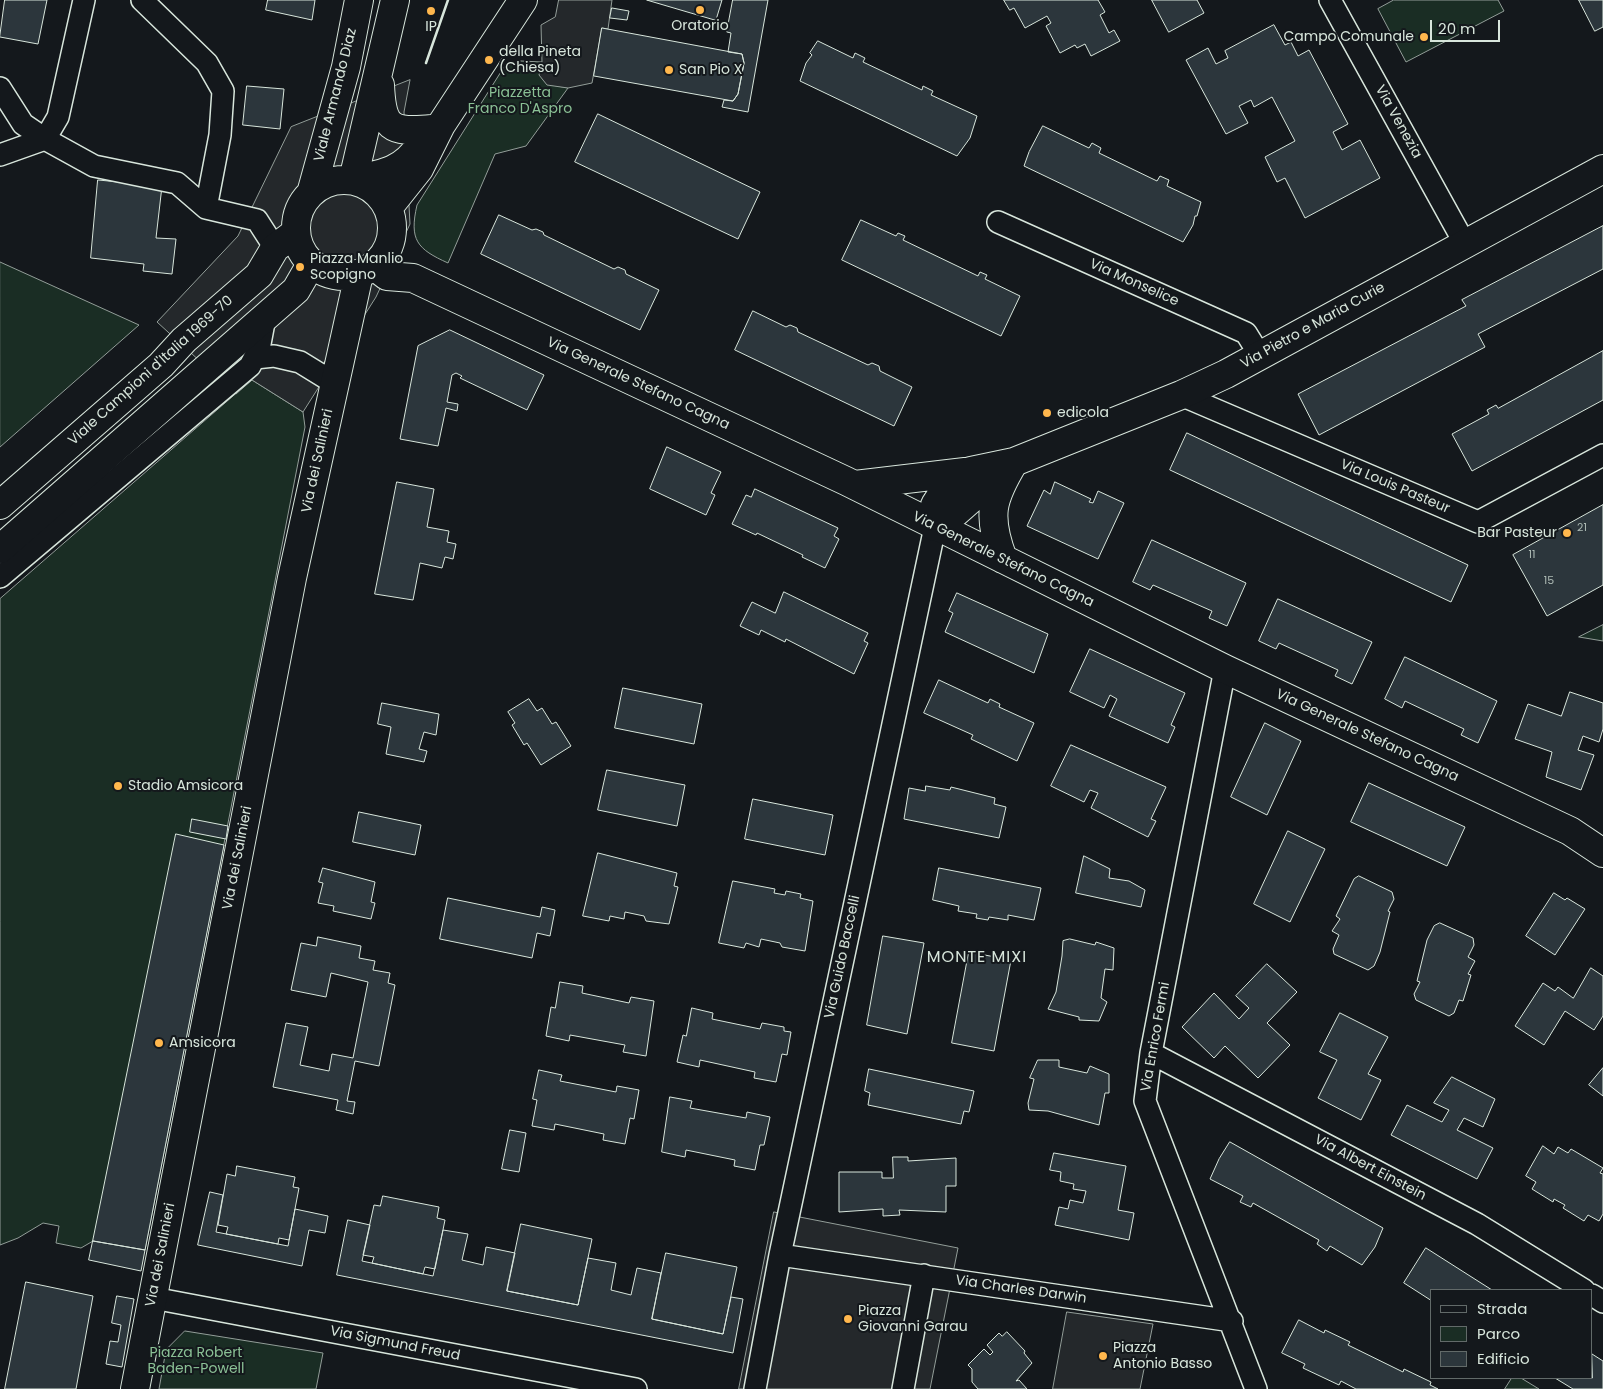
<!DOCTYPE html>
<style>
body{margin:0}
#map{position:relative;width:1603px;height:1389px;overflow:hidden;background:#14181c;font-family:Poppins,sans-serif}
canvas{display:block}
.legend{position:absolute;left:1430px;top:1289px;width:162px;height:90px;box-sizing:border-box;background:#14181c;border:1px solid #626a69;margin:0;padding:6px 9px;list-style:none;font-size:15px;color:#d8e6dc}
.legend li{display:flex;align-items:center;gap:10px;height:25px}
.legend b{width:25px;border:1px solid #626a69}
.scale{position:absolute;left:1430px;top:20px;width:70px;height:22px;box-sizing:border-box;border:2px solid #d8e6dc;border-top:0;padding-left:6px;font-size:15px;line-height:18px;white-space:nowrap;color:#d8e6dc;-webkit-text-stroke:4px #14181c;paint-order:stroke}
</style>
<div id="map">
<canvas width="1603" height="1389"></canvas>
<ul class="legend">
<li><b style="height:6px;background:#14181c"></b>Strada</li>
<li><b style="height:14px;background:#1a2d24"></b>Parco</li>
<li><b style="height:14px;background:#2c363c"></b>Edificio</li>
</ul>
<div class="scale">20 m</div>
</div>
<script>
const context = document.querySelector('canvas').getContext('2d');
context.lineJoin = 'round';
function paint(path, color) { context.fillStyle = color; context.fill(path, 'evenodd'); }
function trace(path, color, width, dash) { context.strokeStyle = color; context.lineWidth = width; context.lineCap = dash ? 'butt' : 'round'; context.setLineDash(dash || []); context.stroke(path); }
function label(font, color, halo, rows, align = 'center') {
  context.font = font + ' Poppins,sans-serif'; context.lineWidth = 4; context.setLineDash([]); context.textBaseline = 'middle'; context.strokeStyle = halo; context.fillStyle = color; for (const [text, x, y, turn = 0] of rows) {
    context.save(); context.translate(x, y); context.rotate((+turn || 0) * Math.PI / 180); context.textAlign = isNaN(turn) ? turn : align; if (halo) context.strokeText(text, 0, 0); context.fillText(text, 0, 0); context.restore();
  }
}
const green = new Path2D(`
 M 1394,0 L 1498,0 L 1504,11 L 1406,62 L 1378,9 Z
 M 521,61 L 542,62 L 540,75 L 547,84 L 568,88 L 526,146 L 495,154 L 448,263 C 417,249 409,240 417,205 L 504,67 Z
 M 0,262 L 139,325 L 0,447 Z
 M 252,380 L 303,412 L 305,427 L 145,1250 L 93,1241 L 81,1248 L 56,1243 L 59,1226 L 43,1223 L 18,1238 L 0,1245 L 0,599 Z
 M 1603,625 L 1603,641 L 1579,637 Z
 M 185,1331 L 323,1353 L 316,1389 L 159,1389 L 166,1350 Z
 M 1512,1378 L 1521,1378 L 1539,1389 L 1505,1389 Z`);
const parking = new Path2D(`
 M 559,0 L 612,0 L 608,29 L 602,28 L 592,83 L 568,88 L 547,85 L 539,75 L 542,62 L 541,25 L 555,17 Z
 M 410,80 L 404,112 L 410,224 L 376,297 L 303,412 L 252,380 L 236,394 L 157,322 L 238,236 L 291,127 Z
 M 774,1212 L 958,1248 L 930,1389 L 739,1389 Z
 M 1067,1312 L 1153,1324 L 1140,1389 L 1053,1389 Z`);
const building = new Path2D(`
 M 5,0 L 47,0 L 38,44 L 0,37 Z
 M 268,0 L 315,0 L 312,20 L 266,10 Z
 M 647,0 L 722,0 L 716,20 Z
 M 733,0 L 768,0 L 748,112 L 722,107 L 724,100 L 733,101 L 738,94 L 744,63 L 742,54 L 728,52 L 731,33 L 727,32 Z
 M 1004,0 L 1098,0 L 1105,12 L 1100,15 L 1109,33 L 1114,30 L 1120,41 L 1091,56 L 1085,44 L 1077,48 L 1075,45 L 1060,53 L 1046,26 L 1051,23 L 1047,16 L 1025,28 L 1014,8 L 1010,10 Z
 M 1152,0 L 1197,0 L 1204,13 L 1169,32 Z
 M 1579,0 L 1603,0 L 1603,27 L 1595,31 Z
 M 612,8 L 629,11 L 627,20 L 610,18 Z
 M 1274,25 L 1285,45 L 1291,42 L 1298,56 L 1309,50 L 1348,124 L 1333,132 L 1342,150 L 1360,140 L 1380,178 L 1305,218 L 1285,178 L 1277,182 L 1265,157 L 1295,141 L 1272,97 L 1254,107 L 1251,100 L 1239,106 L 1248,123 L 1226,134 L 1186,60 L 1208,48 L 1216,64 L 1228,58 L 1225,51 Z
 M 602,28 L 742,54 L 744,63 L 738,94 L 733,101 L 594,76 Z
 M 818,41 L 853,58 L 855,53 L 865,58 L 863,62 L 922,90 L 923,86 L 933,91 L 931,95 L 977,116 L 970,138 L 957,156 L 800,81 L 806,63 L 812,55 L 810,53 Z
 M 247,86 L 284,89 L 280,129 L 243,125 Z
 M 598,114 L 760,192 L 738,239 L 575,162 Z
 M 1043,126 L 1089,148 L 1092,143 L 1101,148 L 1099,153 L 1157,181 L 1160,176 L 1169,180 L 1167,186 L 1201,202 L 1197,216 L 1195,216 L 1193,225 L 1183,242 L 1024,166 L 1029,152 Z
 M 98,180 L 162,186 L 156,238 L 176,239 L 172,274 L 143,271 L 144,264 L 91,258 Z
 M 499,215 L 532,230 L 536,229 L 543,232 L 544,235 L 614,269 L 618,267 L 625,270 L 626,274 L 659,290 L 640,330 L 481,254 Z
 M 861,220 L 896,236 L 898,233 L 905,236 L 903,240 L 978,276 L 980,272 L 987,275 L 985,279 L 1020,296 L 1001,336 L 842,260 Z
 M 1603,226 L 1603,269 L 1478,334 L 1485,347 L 1319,435 L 1298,394 L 1466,306 L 1462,300 Z
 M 753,311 L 786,327 L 790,325 L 797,328 L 798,332 L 868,365 L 872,363 L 879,366 L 880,371 L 912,387 L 894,426 L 735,350 Z
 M 450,330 L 544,375 L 527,410 L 460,378 L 462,376 L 456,373 L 452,375 L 447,402 L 458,404 L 457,411 L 446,408 L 438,446 L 400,439 L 418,346 Z
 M 1603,351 L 1603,400 L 1472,471 L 1452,434 L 1489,414 L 1487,410 L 1496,405 L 1498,408 Z
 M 1187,433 L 1468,565 L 1451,602 L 1170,470 Z
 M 667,447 L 721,472 L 711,493 L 715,495 L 706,515 L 650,489 Z
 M 397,482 L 434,489 L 427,527 L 449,531 L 447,542 L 456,544 L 453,559 L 445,557 L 442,568 L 420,563 L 413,600 L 375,594 Z
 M 1055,482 L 1091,499 L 1089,502 L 1093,503 L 1098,491 L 1124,503 L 1098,559 L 1027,526 L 1044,490 L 1050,494 Z
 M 755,489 L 838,528 L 834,536 L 839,539 L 825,568 L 802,557 L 803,555 L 757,533 L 756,535 L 732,524 L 746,495 L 751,497 Z
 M 1603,505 L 1603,585 L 1547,616 L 1513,555 Z
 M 1152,540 L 1246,583 L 1227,626 L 1209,618 L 1212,611 L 1153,585 L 1150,590 L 1133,582 Z
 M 784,592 L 868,633 L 864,641 L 868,643 L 854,674 L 786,639 L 785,642 L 761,630 L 759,635 L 740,626 L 752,602 L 775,613 Z
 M 957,593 L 1048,634 L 1034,673 L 945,632 L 953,613 L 949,611 Z
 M 1278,599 L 1372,642 L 1352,684 L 1335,676 L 1338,670 L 1279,643 L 1276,649 L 1259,641 Z
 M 1090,649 L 1185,693 L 1171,725 L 1175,727 L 1168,743 L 1109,716 L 1117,699 L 1110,695 L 1104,708 L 1070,692 Z
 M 1405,657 L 1497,701 L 1478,743 L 1461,735 L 1464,729 L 1405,701 L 1402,708 L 1385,699 Z
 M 939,680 L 988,703 L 990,699 L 1000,704 L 999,707 L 1034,723 L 1017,761 L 971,739 L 973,735 L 924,713 Z
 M 623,688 L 702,704 L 694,744 L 615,728 Z
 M 1570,692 L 1603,703 L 1603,729 L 1599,742 L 1583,736 L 1578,750 L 1594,755 L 1581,790 L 1546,777 L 1552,752 L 1515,739 L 1528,704 L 1561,716 Z
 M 529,699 L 537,711 L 542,708 L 552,724 L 556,722 L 571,746 L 541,765 L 527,743 L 524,745 L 512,725 L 515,723 L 508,712 Z
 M 382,703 L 439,714 L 436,735 L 424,732 L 419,749 L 427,751 L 424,762 L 386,754 L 391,727 L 378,724 Z
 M 1265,723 L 1301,741 L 1267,815 L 1231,797 Z
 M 1071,745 L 1166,787 L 1151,819 L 1156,821 L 1148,837 L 1091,808 L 1098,793 L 1090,790 L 1084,802 L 1051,786 Z
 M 607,770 L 685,785 L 677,826 L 598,810 Z
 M 1369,783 L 1465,827 L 1447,866 L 1351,822 Z
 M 926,786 L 950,790 L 951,787 L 995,798 L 994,804 L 1006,807 L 999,838 L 904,819 L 909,788 L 925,791 Z
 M 753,799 L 833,815 L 825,855 L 745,839 Z
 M 359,812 L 421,825 L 415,855 L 353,842 Z
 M 192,819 L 228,826 L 226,839 L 190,832 Z
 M 1288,831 L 1325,849 L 1290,922 L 1254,904 Z
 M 176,834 L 224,845 L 145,1250 L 93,1241 Z
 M 598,853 L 677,873 L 674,886 L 678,887 L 669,924 L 646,921 L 644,916 L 625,912 L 624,919 L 610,916 L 609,921 L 583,916 Z
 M 1084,856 L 1110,869 L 1109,878 L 1129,881 L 1145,890 L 1141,907 L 1076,893 Z
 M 323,868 L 375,882 L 371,902 L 375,903 L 371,919 L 333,911 L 334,906 L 318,903 L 323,883 L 319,882 Z
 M 939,868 L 1041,888 L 1034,920 L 1008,915 L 1008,920 L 989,917 L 988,920 L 976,918 L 977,914 L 958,911 L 959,906 L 933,900 Z
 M 1359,876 L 1392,892 L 1394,899 L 1388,911 L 1390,912 L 1380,952 L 1374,966 L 1368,970 L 1334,954 L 1333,949 L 1339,935 L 1332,931 L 1340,919 L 1336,916 L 1354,879 Z
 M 733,881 L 775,889 L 774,893 L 785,895 L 786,891 L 801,894 L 800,898 L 813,901 L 805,951 L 782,947 L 780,943 L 761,939 L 759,947 L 746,943 L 744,948 L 719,943 Z
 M 1554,893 L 1565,900 L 1567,898 L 1585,909 L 1555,955 L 1526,936 Z
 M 448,898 L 540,917 L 542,907 L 555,910 L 550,936 L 537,933 L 532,958 L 440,939 Z
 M 1440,923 L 1473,938 L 1474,945 L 1468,957 L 1475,961 L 1468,974 L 1471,975 L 1463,1001 L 1459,1000 L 1454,1013 L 1449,1016 L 1416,1000 L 1414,994 L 1420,982 L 1417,981 L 1427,940 L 1434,926 Z
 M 883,936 L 924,943 L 907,1034 L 867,1025 Z
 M 318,937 L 361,946 L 359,958 L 375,961 L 373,970 L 390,973 L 388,983 L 395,985 L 379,1066 L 355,1061 L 347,1101 L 355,1102 L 353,1114 L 336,1110 L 338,1100 L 273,1087 L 286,1023 L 308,1027 L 300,1065 L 329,1071 L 332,1054 L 353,1058 L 368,982 L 331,973 L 326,997 L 291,990 L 301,943 L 316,946 Z
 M 1070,939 L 1095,945 L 1096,942 L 1114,948 L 1113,970 L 1105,969 L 1101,998 L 1107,1002 L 1099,1021 L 1079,1020 L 1079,1017 L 1048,1009 L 1056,992 L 1062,956 L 1063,941 Z
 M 969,952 L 1011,960 L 994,1051 L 952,1043 Z
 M 1267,964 L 1297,992 L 1267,1023 L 1290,1045 L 1258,1078 L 1225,1046 L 1214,1058 L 1182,1027 L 1214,993 L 1239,1019 L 1249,1008 L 1236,996 Z
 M 1591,968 L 1603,976 L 1603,1016 L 1594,1030 L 1565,1011 L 1544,1045 L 1515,1026 L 1543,983 L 1555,991 L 1558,987 L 1573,998 Z
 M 560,982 L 583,986 L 582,993 L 629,1003 L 631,997 L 654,1001 L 646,1056 L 623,1052 L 625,1045 L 570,1035 L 569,1041 L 546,1036 L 551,1007 L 555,1008 Z
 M 692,1008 L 713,1013 L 712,1019 L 760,1029 L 762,1023 L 784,1027 L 784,1031 L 791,1032 L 787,1055 L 782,1054 L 776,1082 L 754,1078 L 755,1072 L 700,1060 L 699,1067 L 677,1062 L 683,1035 L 686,1036 Z
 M 1340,1013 L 1388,1037 L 1368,1074 L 1381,1080 L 1361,1120 L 1318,1098 L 1337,1060 L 1320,1052 Z
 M 1038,1060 L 1059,1060 L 1059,1067 L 1087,1073 L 1090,1066 L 1109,1074 L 1109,1093 L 1105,1093 L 1099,1125 L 1048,1111 L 1029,1110 L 1028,1103 L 1034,1079 L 1030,1078 Z
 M 1603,1068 L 1603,1096 L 1589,1085 Z
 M 869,1069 L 974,1091 L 969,1112 L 964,1111 L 961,1124 L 868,1105 L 870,1093 L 865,1091 Z
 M 539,1070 L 562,1075 L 560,1081 L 616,1092 L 617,1086 L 639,1090 L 634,1119 L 630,1118 L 625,1144 L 603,1140 L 604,1134 L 555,1124 L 554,1130 L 532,1126 L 537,1100 L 533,1099 Z
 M 1452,1077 L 1495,1099 L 1483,1127 L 1464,1118 L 1457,1130 L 1493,1148 L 1477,1179 L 1391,1135 L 1407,1105 L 1442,1122 L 1449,1110 L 1434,1103 Z
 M 670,1097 L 692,1101 L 690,1108 L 746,1118 L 747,1112 L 770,1117 L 764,1145 L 760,1145 L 755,1170 L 734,1166 L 735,1160 L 686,1150 L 685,1157 L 662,1152 Z
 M 510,1130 L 526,1133 L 519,1172 L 502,1169 Z
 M 1230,1142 L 1383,1228 L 1375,1247 L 1362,1265 L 1330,1246 L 1327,1251 L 1317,1244 L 1319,1240 L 1253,1203 L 1251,1207 L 1240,1202 L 1243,1196 L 1210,1179 L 1219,1159 Z
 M 1543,1146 L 1554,1154 L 1558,1147 L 1568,1153 L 1571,1149 L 1603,1168 L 1600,1173 L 1603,1174 L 1603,1214 L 1599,1221 L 1588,1215 L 1584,1221 L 1563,1208 L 1565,1205 L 1554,1199 L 1553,1202 L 1532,1189 L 1536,1182 L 1526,1176 Z
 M 1054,1153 L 1126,1166 L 1118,1210 L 1134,1213 L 1129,1240 L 1055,1225 L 1059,1207 L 1068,1209 L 1070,1200 L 1083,1203 L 1086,1191 L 1073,1189 L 1074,1184 L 1060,1181 L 1061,1172 L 1050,1170 Z
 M 893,1157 L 908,1157 L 908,1161 L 956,1158 L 956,1186 L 946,1186 L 946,1212 L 899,1210 L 900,1215 L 883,1216 L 883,1209 L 839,1212 L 839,1172 L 882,1172 L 882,1178 L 893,1178 Z
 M 237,1166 L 295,1177 L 293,1187 L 299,1188 L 289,1240 L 279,1238 L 278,1244 L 226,1234 L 228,1227 L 218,1225 L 227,1174 L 235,1176 Z
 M 210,1192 L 223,1195 L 216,1232 L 288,1246 L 295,1209 L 328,1216 L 325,1233 L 309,1230 L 302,1266 L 198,1245 Z
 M 383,1196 L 439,1207 L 437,1218 L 445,1220 L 435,1269 L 425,1267 L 423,1274 L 372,1263 L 374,1257 L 363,1255 L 374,1205 L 380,1206 Z
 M 348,1220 L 370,1225 L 362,1261 L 433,1276 L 443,1230 L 468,1234 L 462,1260 L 483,1265 L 486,1247 L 515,1253 L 507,1291 L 578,1305 L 588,1258 L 616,1263 L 611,1290 L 631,1295 L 637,1268 L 661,1273 L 652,1319 L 723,1334 L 731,1297 L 743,1299 L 733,1353 L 337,1275 Z
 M 521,1224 L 592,1239 L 578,1305 L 507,1291 Z
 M 93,1241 L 145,1250 L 141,1271 L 89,1260 Z
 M 1426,1248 L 1492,1290 L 1432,1290 L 1432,1301 L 1404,1283 Z
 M 666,1253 L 737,1267 L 723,1334 L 652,1319 Z
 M 26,1282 L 93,1296 L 76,1389 L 5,1389 Z
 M 117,1296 L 134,1299 L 122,1367 L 106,1364 L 110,1341 L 118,1342 L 121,1325 L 112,1323 Z
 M 1299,1320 L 1324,1333 L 1325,1330 L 1350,1342 L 1348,1345 L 1403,1372 L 1404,1369 L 1431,1382 L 1430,1385 L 1438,1389 L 1356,1389 L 1341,1381 L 1339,1385 L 1303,1368 L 1305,1364 L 1282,1353 Z
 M 1007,1332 L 1025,1351 L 1024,1353 L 1032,1363 L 1016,1381 L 1019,1380 L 1027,1389 L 978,1389 L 972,1382 L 972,1369 L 968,1365 L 984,1349 L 990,1355 L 993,1352 L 987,1345 L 999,1333 L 1002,1336 Z
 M 1592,1354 L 1603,1361 L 1603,1389 L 1573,1389 L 1555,1378 L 1592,1378 Z`);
const street = new Path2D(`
 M 142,0 L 207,63 L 223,91 L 220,135 L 206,208
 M 1330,0 L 1465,244
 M 0,88 L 23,124 L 45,139 L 94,166 L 177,183 L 206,208 L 257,220 L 275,248
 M 45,139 L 58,117 L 84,0
 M 0,155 L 45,139
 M 998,222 L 1246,333 L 1259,354
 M 255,358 L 274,356 L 300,362 L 326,378 L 333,371 L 340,358
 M 1181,395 L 1478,522 L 1603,455
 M 0,577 L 250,366 L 259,349 L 265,317
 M 1225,669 L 1151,1053 L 1145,1101 L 1256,1389
 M 1151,1053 L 1477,1224 L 1584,1290
 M 780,1255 L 1232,1321
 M 1592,1295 L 1603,1302
 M 153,1298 L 636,1389
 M 755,1389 L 780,1255 L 935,527
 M 903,1389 L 924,1275`);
const secondary = new Path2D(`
 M 380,85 C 382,128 390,133 432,129
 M296 228a48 48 0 1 1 96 0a48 48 0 1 1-96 0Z
 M 353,180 L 395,0
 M 353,180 C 384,174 403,171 421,144
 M 312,190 L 346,67 L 359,0
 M 388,208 L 419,169 L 441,125 L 523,0
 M 374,266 L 387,276 L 413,278 L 846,481 L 1225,669 L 1570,831 L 1603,853
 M 855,485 L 965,472
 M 0,505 L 161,365 L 184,340 L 259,275 L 275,248 L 295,233
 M 935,527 L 935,505 L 946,488 L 971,471 L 1014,462 L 1181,395 L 1226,374 L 1603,169
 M 935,527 C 960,515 973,488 1002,483
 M 0,549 L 296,290 L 311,264
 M 1003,559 C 987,516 991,500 1014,462
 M 135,1389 L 292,578 L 359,274`);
const wall = new Path2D(`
 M 426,63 L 448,0`);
const markers = [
 [700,10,5,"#ffb74d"],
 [431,11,5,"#ffb74d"],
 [1424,37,5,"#ffb74d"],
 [489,60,5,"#ffb74d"],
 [669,70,5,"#ffb74d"],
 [300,267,5,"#ffb74d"],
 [1047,413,5,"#ffb74d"],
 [1567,533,5,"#ffb74d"],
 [118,786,5,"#ffb74d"],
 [159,1043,5,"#ffb74d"],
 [848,1319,5,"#ffb74d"],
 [1103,1356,5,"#ffb74d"]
];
const numberNames = [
 ["21",1582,528],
 ["11",1532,555],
 ["15",1549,581]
];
const poiNames = [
 ["Oratorio",700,26,"center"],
 ["IP",431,27,"center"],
 ["Campo Comunale",1414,37,"right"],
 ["della Pineta",499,52],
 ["(Chiesa)",499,68],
 ["San Pio X",679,70],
 ["Piazza Manlio",310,259],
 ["Scopigno",310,275],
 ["edicola",1057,413],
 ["Bar Pasteur",1557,533,"right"],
 ["Stadio Amsicora",128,786],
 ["Amsicora",169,1043],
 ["Piazza",858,1311],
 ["Giovanni Garau",858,1327],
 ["Piazza",1113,1348],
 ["Antonio Basso",1113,1364]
];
const parkNames = [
 ["Piazzetta",520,93],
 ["Franco D'Aspro",520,109],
 ["Piazza Robert",196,1353],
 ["Baden-Powell",196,1369]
];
const streetNames = [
 ["Viale Armando Diaz",336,95,-76],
 ["Via Venezia",1398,122,61],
 ["Via Monselice",1134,283,24],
 ["Via Pietro e Maria Curie",1313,326,-29],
 ["Viale Campioni d'Italia 1969-70",151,371,-42],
 ["Via Generale Stefano Cagna",638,384,25],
 ["Via dei Salinieri",318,461,-78],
 ["Via Louis Pasteur",1395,487,23],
 ["Via Generale Stefano Cagna",1003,560,26],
 ["Via Generale Stefano Cagna",1367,736,25],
 ["Via dei Salinieri",238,858,-79],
 ["Via Guido Baccelli",843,957,-78],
 ["Via Enrico Fermi",1156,1037,-80],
 ["Via Albert Einstein",1370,1168,28],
 ["Via dei Salinieri",161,1255,-79],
 ["Via Charles Darwin",1021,1290,8],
 ["Via Sigmund Freud",395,1344,11]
];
const quarterNames = [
 ["MONTE MIXI",977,958]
];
paint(green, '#1a2d24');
trace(green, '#939e99', 1);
paint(parking, '#24282b');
trace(parking, '#939e99', 1);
paint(building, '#2c363c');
trace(building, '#d8e6dc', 1);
trace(street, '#d8e6dc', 24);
trace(secondary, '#d8e6dc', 30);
trace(street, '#14181c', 21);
trace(secondary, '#14181c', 28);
trace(wall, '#d8e6dc', 2.5);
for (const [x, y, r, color] of markers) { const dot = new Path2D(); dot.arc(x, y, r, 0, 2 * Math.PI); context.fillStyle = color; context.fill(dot); trace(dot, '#14181c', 2); }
label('11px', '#adbab4', null, numberNames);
label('14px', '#d8e6dc', '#14181c', poiNames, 'left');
label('14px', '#8ac095', '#14181c', parkNames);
label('14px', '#d8e6dc', '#14181c', streetNames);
context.letterSpacing = '1px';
label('16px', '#d8e6dc', '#14181c', quarterNames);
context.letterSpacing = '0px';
</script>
